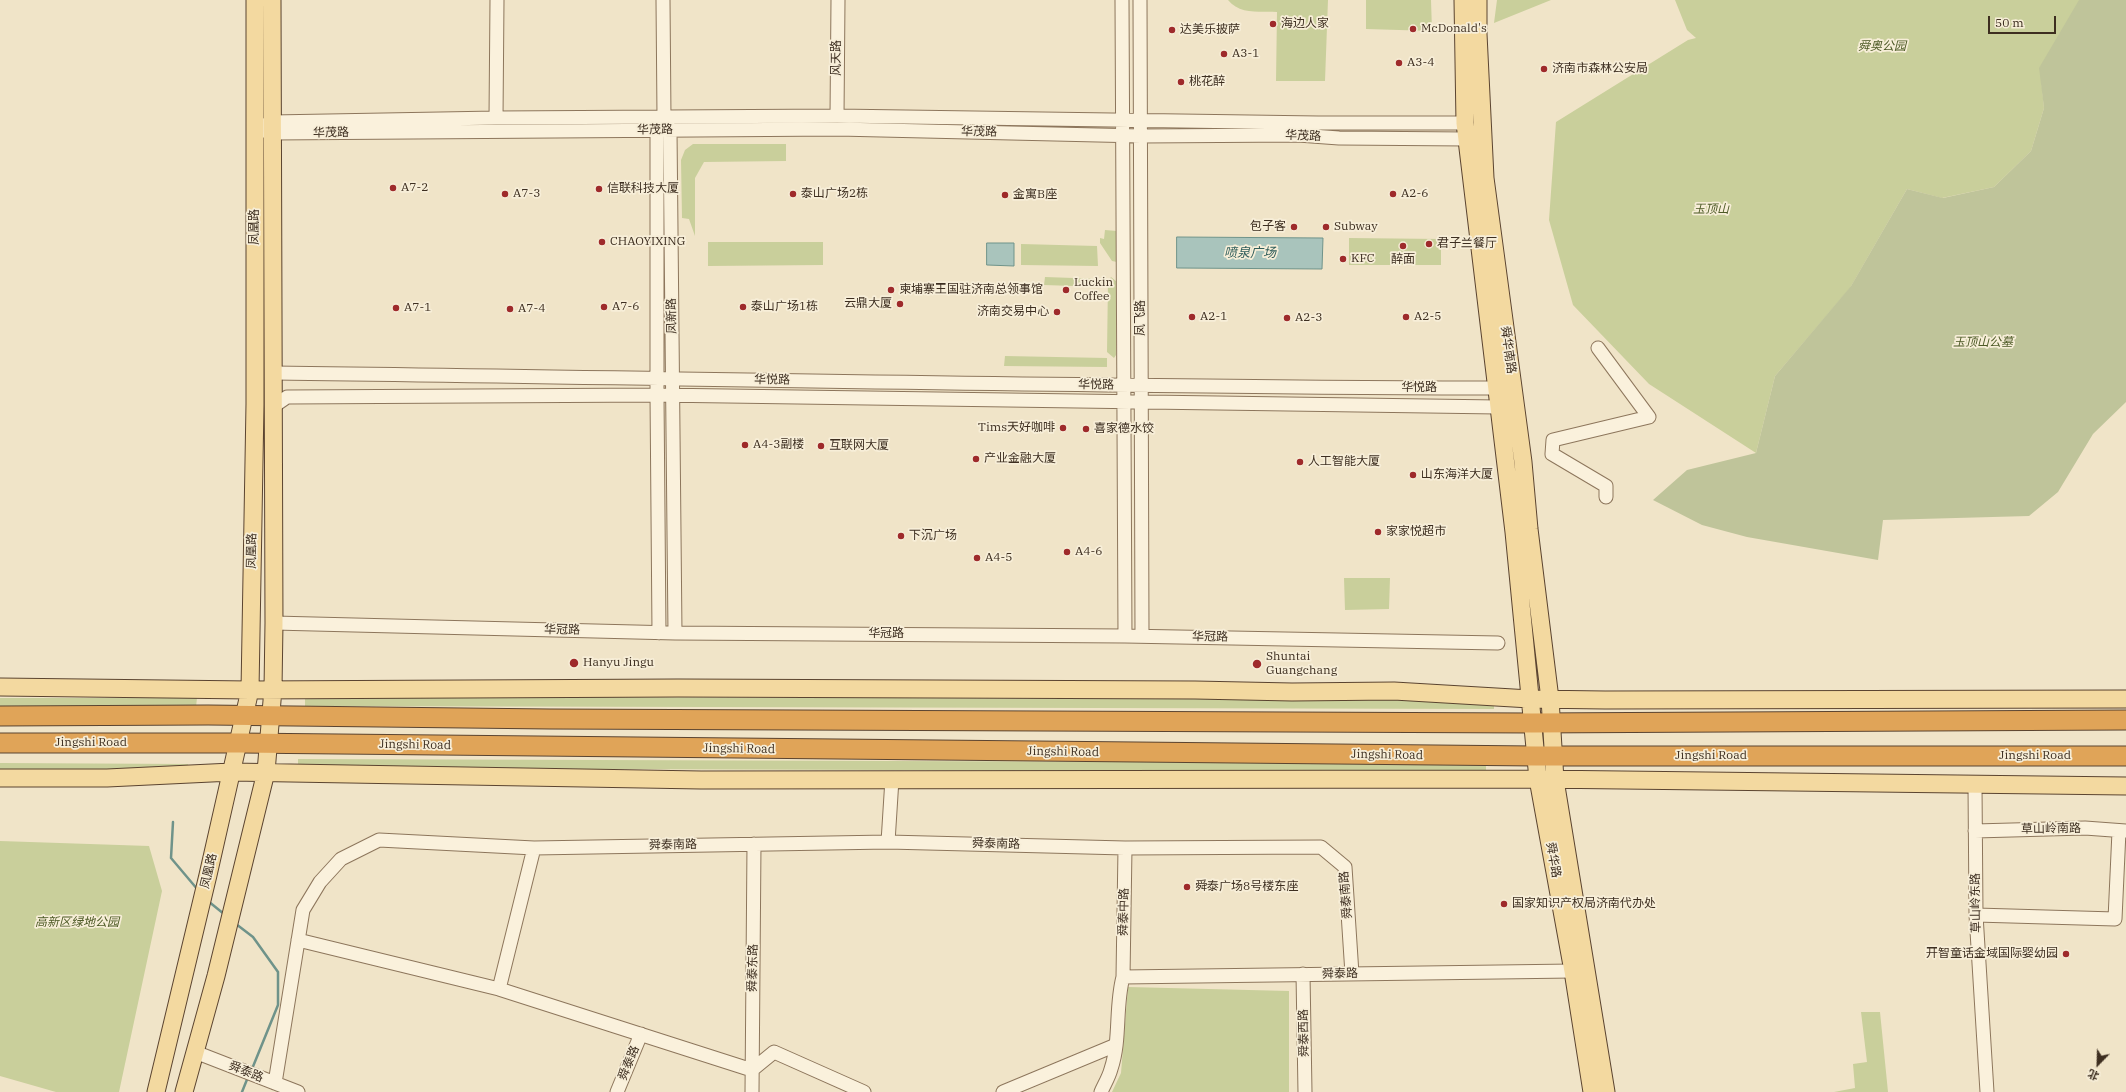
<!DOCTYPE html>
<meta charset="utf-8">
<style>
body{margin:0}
#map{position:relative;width:2126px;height:1092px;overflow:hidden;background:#f0e4c8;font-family:"IBM Plex Serif","Noto Sans SC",serif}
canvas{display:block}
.north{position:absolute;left:2078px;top:1044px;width:40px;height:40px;-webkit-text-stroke:3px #f7eed8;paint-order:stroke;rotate:203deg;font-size:11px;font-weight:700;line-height:16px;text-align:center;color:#3d2e20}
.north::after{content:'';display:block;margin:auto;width:14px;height:18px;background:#3d2e20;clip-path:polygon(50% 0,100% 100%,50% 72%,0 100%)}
.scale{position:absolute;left:1988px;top:16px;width:68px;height:18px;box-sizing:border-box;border:2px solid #3d2e20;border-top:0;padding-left:5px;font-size:12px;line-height:14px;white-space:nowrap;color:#3d2e20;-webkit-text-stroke:3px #f7eed8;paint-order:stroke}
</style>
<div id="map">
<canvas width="2126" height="1092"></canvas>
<div class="north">北</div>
<div class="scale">50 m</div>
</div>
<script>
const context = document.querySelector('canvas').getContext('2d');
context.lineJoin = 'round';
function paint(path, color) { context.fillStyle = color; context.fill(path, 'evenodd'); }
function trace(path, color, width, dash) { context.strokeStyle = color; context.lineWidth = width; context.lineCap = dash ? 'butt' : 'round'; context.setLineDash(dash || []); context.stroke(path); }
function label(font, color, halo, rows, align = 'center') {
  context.font = font + ' "IBM Plex Serif","Noto Sans SC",serif'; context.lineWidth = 3.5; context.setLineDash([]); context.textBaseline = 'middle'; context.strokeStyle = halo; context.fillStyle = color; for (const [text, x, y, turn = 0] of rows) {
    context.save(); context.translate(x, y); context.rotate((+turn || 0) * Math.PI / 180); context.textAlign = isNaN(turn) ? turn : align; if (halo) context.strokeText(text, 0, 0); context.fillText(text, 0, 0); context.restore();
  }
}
const green = new Path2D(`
 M 1228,0 L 1328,0 L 1325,81 L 1276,81 L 1277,12 C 1260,11 1240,15 1228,0 Z
 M 1366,0 L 1431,0 L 1432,31 L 1366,29 Z
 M 1497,0 L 1551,0 L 1494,23 Z
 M 1675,0 L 2089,0 L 2040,68 L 2044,108 L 2031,151 L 1994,187 L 1942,198 L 1907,189 L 1850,288 L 1775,376 L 1756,453 L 1649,384 L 1573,305 L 1549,220 L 1556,122 L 1688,40 L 1696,38 L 1687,30 Z
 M 693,144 L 786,144 L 786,161 L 704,162 L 695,178 L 695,236 L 689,219 L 682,218 L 681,160 L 685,150 Z
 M 1105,230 L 1117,231 L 1117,262 L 1112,261 L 1100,243 L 1100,238 L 1104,239 Z
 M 1349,238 L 1441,239 L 1441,265 L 1349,265 Z
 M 708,242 L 823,242 L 823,265 L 708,266 Z
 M 1021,244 L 1097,246 L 1098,266 L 1021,265 Z
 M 1045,277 L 1102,279 L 1102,287 L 1044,285 Z
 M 1111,277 L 1117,282 L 1116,355 L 1114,358 L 1107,352 L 1108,282 Z
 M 1005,356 L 1107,358 L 1107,367 L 1004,366 Z
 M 1344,578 L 1390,578 L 1389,609 L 1345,610 Z
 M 305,696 L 1494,700 L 1494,709 L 305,706 Z
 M 0,698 L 197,698 L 196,707 L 0,707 Z
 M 298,759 L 1486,763 L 1486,772 L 298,768 Z
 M 0,763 L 188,764 L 189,768 L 134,768 L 97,772 L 0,772 Z
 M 0,841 L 149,846 L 162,891 L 119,1092 L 56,1092 L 0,1076 Z
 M 1128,987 L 1289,991 L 1289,1092 L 1112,1092 L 1121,1073 Z
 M 1861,1012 L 1880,1012 L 1888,1092 L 1834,1092 L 1855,1088 L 1853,1064 L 1867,1062 Z`);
const cemetery = new Path2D(`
 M 2079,0 L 2126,0 L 2126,402 L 2093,434 L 2058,492 L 2029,516 L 1883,520 L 1878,560 L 1747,537 L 1702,525 L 1653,500 L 1687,470 L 1756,453 L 1775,376 L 1851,286 L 1907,189 L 1943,198 L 1994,187 L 2031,151 L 2044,108 L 2039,68 Z`);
const water = new Path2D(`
 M 1177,237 L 1323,238 L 1322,269 L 1177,268 Z
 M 987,243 L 1014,243 L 1014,266 L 987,265 Z`);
const stream = new Path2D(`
 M 173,822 L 171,858 L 198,890
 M 208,901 L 224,914
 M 236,924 L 253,937 L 278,972 L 278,1005 L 252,1069
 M 242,1092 L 248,1077`);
const minor = new Path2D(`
 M 663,0 L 664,117 L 670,130 L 675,633
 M 1122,0 L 1125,636
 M 1140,0 L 1142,636
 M 837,116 L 838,0
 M 496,118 L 497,0
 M 264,125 L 272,122 L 496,118 L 837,116 L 1318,123 L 1465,123
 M 264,131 L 272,133 L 838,129 L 1141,136 L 1298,135 L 1339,138 L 1467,139
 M 1598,348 L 1649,417 L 1553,440 L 1552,454 L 1606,486 L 1606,497
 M 274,373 C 681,378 1089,387 1496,388
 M 274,406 L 287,397 L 657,395 L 1498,407
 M 274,623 L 675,633 L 1125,636 L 1498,643
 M 659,633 L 657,395 L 657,130 L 661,122
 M 1975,785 L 1976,915 L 1987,1092
 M 1975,831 L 2085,828 L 2126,831
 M 888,842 L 892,779
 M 534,848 L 499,989 L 752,1070 L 774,1052 L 864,1092
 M 1976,915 L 2115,919 L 2119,831
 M 298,940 L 499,989
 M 1303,974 L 1305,1092
 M 1123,977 L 1125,848
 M 195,1052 L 298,1092
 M 275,1083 L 303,910 L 320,882 L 341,859 L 379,840 L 534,848 L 888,842 L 1125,848 L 1321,847 L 1345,867 L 1352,974
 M 617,1092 L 641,1034
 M 752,1092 L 754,844
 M 1003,1092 L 1116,1045
 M 1101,1092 C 1104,1085 1109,1077 1111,1069 C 1121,1039 1115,1007 1123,977 L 1573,971`);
const major = new Path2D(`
 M 1463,0 L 1465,123 L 1514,532 L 1538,779 L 1573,971 L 1592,1092
 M 1478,0 L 1478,34 L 1485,178 L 1523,462 L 1529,529 L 1550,699 L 1555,780 L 1606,1092
 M 0,687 L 250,690 L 678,688 L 1195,690 L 1292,692 L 1394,691 L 1530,699 L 1605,700 L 2126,699
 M 0,778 L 107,778 L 232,772 L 701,780 L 1538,779 L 2126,786
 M 156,1092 L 208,875 L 250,690 L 255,404 L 255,0
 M 184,1092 L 216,976 L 266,772 L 273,689 L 274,623 L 272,0`);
const highway = new Path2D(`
 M 0,716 L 208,715 L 550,719 L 1532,723 L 2126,720
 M 0,743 L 239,743 L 1535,756 L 2126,756`);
const markers = [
 [1273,24,4,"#9e2a2b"],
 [1413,29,4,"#9e2a2b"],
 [1172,30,4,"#9e2a2b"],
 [1224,54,4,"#9e2a2b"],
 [1399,63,4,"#9e2a2b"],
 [1544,69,4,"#9e2a2b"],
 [1181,82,4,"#9e2a2b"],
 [393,188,4,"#9e2a2b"],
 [599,189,4,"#9e2a2b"],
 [505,194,4,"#9e2a2b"],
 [793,194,4,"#9e2a2b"],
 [1393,194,4,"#9e2a2b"],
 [1005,195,4,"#9e2a2b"],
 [1294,227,4,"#9e2a2b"],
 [1326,227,4,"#9e2a2b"],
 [602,242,4,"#9e2a2b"],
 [1429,244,4,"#9e2a2b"],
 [1403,246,4,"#9e2a2b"],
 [1343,259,4,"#9e2a2b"],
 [891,290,4,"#9e2a2b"],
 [1066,290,4,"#9e2a2b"],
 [900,304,4,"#9e2a2b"],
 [604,307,4,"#9e2a2b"],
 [743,307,4,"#9e2a2b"],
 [396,308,4,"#9e2a2b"],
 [510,309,4,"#9e2a2b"],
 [1057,312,4,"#9e2a2b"],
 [1192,317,4,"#9e2a2b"],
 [1406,317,4,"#9e2a2b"],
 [1287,318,4,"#9e2a2b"],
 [1063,428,4,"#9e2a2b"],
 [1086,429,4,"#9e2a2b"],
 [745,445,4,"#9e2a2b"],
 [821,446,4,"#9e2a2b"],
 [976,459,4,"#9e2a2b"],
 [1300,462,4,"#9e2a2b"],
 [1413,475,4,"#9e2a2b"],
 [1378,532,4,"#9e2a2b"],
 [901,536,4,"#9e2a2b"],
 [1067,552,4,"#9e2a2b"],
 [977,558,4,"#9e2a2b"],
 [574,663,5,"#9e2a2b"],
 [1257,664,5,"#9e2a2b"],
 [1187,887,4,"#9e2a2b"],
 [1504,904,4,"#9e2a2b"],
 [2066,954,4,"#9e2a2b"]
];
const poiNames = [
 ["海边人家",1281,24],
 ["McDonald's",1421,29],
 ["达美乐披萨",1180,30],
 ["A3-1",1232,54],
 ["A3-4",1407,63],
 ["济南市森林公安局",1552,69],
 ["桃花醉",1189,82],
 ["A7-2",401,188],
 ["信联科技大厦",607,189],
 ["A7-3",513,194],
 ["泰山广场2栋",801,194],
 ["A2-6",1401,194],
 ["金寓B座",1013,195],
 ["包子客",1286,227,"right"],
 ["Subway",1334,227],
 ["CHAOYIXING",610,242],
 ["君子兰餐厅",1437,244],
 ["KFC",1351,259],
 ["醉面",1403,260,"center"],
 ["Luckin",1074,283],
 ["Coffee",1074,297],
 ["柬埔寨王国驻济南总领事馆",899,290],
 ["云鼎大厦",892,304,"right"],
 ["A7-6",612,307],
 ["泰山广场1栋",751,307],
 ["A7-1",404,308],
 ["A7-4",518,309],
 ["济南交易中心",1049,312,"right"],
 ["A2-1",1200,317],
 ["A2-5",1414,317],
 ["A2-3",1295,318],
 ["Tims天好咖啡",1055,428,"right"],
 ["喜家德水饺",1094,429],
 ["A4-3副楼",753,445],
 ["互联网大厦",829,446],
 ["产业金融大厦",984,459],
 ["人工智能大厦",1308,462],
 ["山东海洋大厦",1421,475],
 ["家家悦超市",1386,532],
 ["下沉广场",909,536],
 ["A4-6",1075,552],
 ["A4-5",985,558],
 ["Shuntai",1266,657],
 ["Guangchang",1266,671],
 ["Hanyu Jingu",583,663],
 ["舜泰广场8号楼东座",1195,887],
 ["国家知识产权局济南代办处",1512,904],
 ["开智童话金域国际婴幼园",2058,954,"right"]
];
const parkNames = [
 ["舜奥公园",1882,47],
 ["玉顶山",1711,210],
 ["玉顶山公墓",1983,343],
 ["高新区绿地公园",77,923]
];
const streetNames = [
 ["风天路",837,58,-90],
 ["华茂路",655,130,-1],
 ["华茂路",979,132,1],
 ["华茂路",331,133,-1],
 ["华茂路",1303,136,2],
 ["凤凰路",255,227,-90],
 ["凤新路",672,316,-91],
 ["凤飞路",1141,318,-90],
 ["舜华南路",1508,350,82],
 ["华悦路",772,380,1],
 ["华悦路",1096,385,1],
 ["华悦路",1419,388],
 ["凤凰路",252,551,-89],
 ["华冠路",562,630,1],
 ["华冠路",886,634],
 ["华冠路",1210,637,1],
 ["Jingshi Road",91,743],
 ["Jingshi Road",415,745,1],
 ["Jingshi Road",739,749,1],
 ["Jingshi Road",1063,752,1],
 ["Jingshi Road",1387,755,1],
 ["Jingshi Road",1711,756],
 ["Jingshi Road",2035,756],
 ["草山岭南路",2051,829,-1],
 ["舜泰南路",996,844,1],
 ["舜泰南路",673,845,-1],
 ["舜华路",1553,860,80],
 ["凤凰路",209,871,-77],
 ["舜泰南路",1346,895,-95],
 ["草山岭东路",1976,903,-91],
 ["舜泰中路",1124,912,-89],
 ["舜泰东路",753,968,-89],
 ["舜泰路",1340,974,-1],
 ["舜泰西路",1304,1033,-91],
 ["舜泰路",629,1063,-68],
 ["舜泰路",246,1072,21]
];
const waterNames = [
 ["喷泉广场",1250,253]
];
paint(green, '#c9cf9b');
paint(cemetery, '#bfc49a');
paint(water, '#a9c4bc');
trace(water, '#6f938a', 1);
trace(stream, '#6f938a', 2.5);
trace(minor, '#8d765c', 15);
trace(major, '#5b4430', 19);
trace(highway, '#5b4430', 21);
trace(minor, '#faf1dc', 13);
trace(major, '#f3d9a0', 17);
trace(highway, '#e0a458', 19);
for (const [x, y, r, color] of markers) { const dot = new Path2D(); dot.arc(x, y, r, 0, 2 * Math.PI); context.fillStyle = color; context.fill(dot); trace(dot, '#f7eed8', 1.5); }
label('12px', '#3d2e20', '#f7eed8', poiNames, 'left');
label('italic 12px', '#4d5a26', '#f7eed8', parkNames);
label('12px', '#3d2e20', '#f7eed8', streetNames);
label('italic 13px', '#2f5d5a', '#f7eed8', waterNames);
</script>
